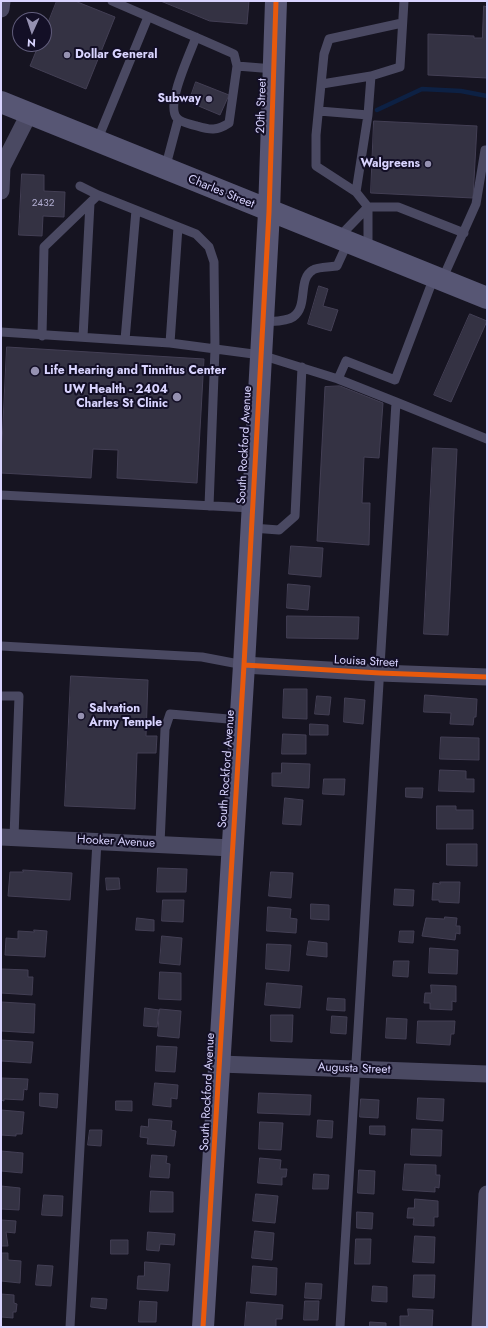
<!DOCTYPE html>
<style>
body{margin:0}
#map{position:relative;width:488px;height:1328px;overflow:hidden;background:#161421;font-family:Jost,sans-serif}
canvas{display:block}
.frame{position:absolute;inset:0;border:2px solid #d9d4ff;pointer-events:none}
.north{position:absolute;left:12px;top:12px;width:40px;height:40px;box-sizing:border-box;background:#130f26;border:1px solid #625e7d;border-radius:50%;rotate:183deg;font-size:11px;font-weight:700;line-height:16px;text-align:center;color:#d9d4ff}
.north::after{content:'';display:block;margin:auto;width:14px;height:18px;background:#9591b1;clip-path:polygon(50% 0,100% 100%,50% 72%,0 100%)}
</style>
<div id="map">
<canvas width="488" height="1328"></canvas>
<div class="frame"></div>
<div class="north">N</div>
</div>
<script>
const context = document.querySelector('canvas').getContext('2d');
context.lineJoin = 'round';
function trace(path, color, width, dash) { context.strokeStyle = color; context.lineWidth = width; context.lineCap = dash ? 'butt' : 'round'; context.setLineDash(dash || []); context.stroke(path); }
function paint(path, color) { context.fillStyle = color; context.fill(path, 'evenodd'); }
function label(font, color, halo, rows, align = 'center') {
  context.font = font + ' Jost,sans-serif'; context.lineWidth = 4; context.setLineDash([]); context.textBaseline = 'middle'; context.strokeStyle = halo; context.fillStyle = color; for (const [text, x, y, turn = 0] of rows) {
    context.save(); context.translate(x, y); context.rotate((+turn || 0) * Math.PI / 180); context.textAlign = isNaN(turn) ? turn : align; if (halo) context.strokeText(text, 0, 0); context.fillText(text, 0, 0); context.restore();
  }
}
const stream = new Path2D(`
 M 377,110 L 422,89 L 461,91 L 487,96`);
const building = new Path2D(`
 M 57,1 L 75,1 L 115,17 L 86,89 L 30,66 L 39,44 L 44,44 L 44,33 Z
 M 161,1 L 249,1 L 247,24 L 210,21 Z
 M 484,6 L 487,7 L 487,78 L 428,75 L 428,34 L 474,36 L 474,38 L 482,38 Z
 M 196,82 L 229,95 L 220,115 L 189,102 Z
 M 374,121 L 477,126 L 473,198 L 371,193 Z
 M 22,174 L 44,175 L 44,191 L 65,192 L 64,217 L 43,216 L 42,236 L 19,235 Z
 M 319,286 L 328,289 L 323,306 L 338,310 L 331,331 L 308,324 Z
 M 470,314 L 487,321 L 451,402 L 434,395 Z
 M 7,347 L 204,359 L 197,483 L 117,478 L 118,450 L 93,449 L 91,478 L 1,473 Z
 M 340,386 L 383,403 L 379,458 L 364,457 L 362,503 L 370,503 L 369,545 L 317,541 L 325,387 Z
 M 433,448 L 457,449 L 448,635 L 424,634 Z
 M 291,546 L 323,548 L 321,577 L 289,574 Z
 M 288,584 L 310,586 L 308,610 L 287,608 Z
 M 287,616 L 359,617 L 358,639 L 287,638 Z
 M 71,676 L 148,680 L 146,736 L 157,736 L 156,753 L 137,753 L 135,809 L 65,806 Z
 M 284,689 L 307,689 L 307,719 L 283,718 Z
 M 425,695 L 477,699 L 476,717 L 474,717 L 473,725 L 450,724 L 451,713 L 424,712 Z
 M 317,696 L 331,697 L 329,715 L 315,714 Z
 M 345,698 L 365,700 L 363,724 L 344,722 Z
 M 310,724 L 328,725 L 328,735 L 310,735 Z
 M 283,734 L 306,735 L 306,754 L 282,754 Z
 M 441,737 L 479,738 L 479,760 L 440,759 Z
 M 282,763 L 310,764 L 309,788 L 272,786 L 272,773 L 281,773 Z
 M 440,770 L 466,771 L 466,779 L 474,779 L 474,792 L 439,791 Z
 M 324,779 L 345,779 L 344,795 L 323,794 Z
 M 406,788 L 423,788 L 422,798 L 406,797 Z
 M 285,798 L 303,800 L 301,825 L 283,824 Z
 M 437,806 L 456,806 L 456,810 L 473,810 L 473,829 L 437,829 Z
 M 447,844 L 477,844 L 477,866 L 447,865 Z
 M 158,868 L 187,869 L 186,892 L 157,892 Z
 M 23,870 L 72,873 L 70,900 L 8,896 L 10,872 L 23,872 Z
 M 271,872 L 293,873 L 291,898 L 269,896 Z
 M 106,878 L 119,878 L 120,889 L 107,890 Z
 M 440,882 L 460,882 L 459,903 L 439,902 L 439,900 L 432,900 L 433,883 L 440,884 Z
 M 395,889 L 414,890 L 413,906 L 394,905 Z
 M 163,900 L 184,900 L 183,922 L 162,921 Z
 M 311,904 L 329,905 L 329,920 L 311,919 Z
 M 268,907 L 291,909 L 290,918 L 297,919 L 296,933 L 267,931 Z
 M 445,917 L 457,918 L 456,926 L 460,926 L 460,934 L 456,933 L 455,940 L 422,936 L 426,918 L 444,919 Z
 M 137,918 L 154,920 L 154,931 L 136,930 Z
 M 34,930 L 47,931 L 45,957 L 5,955 L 6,938 L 18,939 L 18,931 L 34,932 Z
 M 400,931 L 414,931 L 413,943 L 399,942 Z
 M 162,936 L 182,938 L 180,965 L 160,963 Z
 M 309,941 L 327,943 L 327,957 L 307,955 Z
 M 267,944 L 291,945 L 289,971 L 266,969 Z
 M 430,948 L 458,950 L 457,974 L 429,973 Z
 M 394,961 L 409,961 L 408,977 L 393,976 Z
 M 2,969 L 28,970 L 28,977 L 33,977 L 32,995 L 1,993 Z
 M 160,972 L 181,973 L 181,1000 L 159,999 Z
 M 267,983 L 302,986 L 300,1008 L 265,1005 Z
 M 431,985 L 456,986 L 456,1002 L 452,1001 L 452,1010 L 430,1009 L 430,1003 L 424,1003 L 425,993 L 431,993 Z
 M 328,998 L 345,999 L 345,1011 L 327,1010 Z
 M 1,1002 L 35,1004 L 34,1033 L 1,1031 Z
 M 145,1008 L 159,1010 L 157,1027 L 144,1026 Z
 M 160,1009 L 181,1011 L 179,1038 L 158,1036 Z
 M 271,1015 L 293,1015 L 292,1042 L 271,1041 Z
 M 332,1016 L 347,1017 L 346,1034 L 331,1033 Z
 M 387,1018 L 407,1019 L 406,1039 L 386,1038 Z
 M 418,1021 L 455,1021 L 454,1034 L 451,1034 L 450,1045 L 417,1043 Z
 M 1,1040 L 33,1042 L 31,1063 L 1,1061 Z
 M 157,1046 L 177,1047 L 175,1072 L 156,1071 Z
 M 1,1078 L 28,1079 L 27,1090 L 24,1089 L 23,1100 L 4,1099 L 4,1101 L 1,1100 Z
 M 155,1083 L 178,1085 L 177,1099 L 171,1098 L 171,1107 L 153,1105 Z
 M 40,1093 L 58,1094 L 57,1108 L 40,1106 Z
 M 259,1093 L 311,1095 L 310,1115 L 258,1113 Z
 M 418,1098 L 444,1099 L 443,1121 L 417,1119 Z
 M 361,1099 L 379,1100 L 378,1118 L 360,1117 Z
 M 116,1101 L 132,1101 L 132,1111 L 116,1110 Z
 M 1,1110 L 24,1112 L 22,1134 L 16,1134 L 16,1136 L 1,1135 Z
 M 149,1119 L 172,1121 L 171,1130 L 176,1131 L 174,1146 L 147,1144 L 148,1138 L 140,1137 L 141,1126 L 148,1127 Z
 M 318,1120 L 333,1121 L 332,1138 L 317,1137 Z
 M 260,1122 L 283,1123 L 281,1150 L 259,1149 Z
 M 370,1126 L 385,1126 L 385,1135 L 370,1134 Z
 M 412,1129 L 442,1130 L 441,1156 L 411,1155 Z
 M 90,1130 L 102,1130 L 101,1146 L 88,1145 Z
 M 1,1151 L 23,1153 L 22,1173 L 1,1171 Z
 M 152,1155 L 167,1156 L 166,1163 L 170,1164 L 169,1178 L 150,1177 Z
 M 260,1158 L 281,1160 L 280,1169 L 287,1169 L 286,1177 L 282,1177 L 282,1185 L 258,1183 Z
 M 405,1164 L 436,1165 L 436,1175 L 440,1175 L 439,1188 L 435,1187 L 435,1192 L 403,1190 Z
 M 359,1170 L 375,1171 L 374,1194 L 358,1193 Z
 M 314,1174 L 329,1175 L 328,1189 L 313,1189 Z
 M 1,1186 L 20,1188 L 19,1210 L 1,1209 Z
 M 151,1191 L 173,1192 L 173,1212 L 150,1212 Z
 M 256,1194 L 278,1196 L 275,1223 L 253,1221 Z
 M 44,1195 L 63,1196 L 62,1216 L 42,1215 Z
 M 415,1199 L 438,1201 L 438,1217 L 434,1217 L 434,1226 L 413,1225 L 414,1218 L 407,1218 L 408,1208 L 414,1208 Z
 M 357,1212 L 373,1213 L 372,1229 L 357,1228 Z
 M 1,1220 L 16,1221 L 15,1233 L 6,1232 L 8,1246 L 1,1246 Z
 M 255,1231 L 274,1233 L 272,1260 L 252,1258 Z
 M 148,1232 L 175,1234 L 174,1245 L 160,1244 L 159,1251 L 147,1250 Z
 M 415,1236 L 435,1237 L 434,1263 L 413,1262 Z
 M 356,1239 L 371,1239 L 370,1264 L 355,1264 Z
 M 111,1240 L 128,1240 L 128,1254 L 111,1254 Z
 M 1,1253 L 8,1253 L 8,1260 L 21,1261 L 20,1283 L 1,1281 Z
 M 145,1262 L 170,1264 L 168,1291 L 137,1289 L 138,1276 L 144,1276 Z
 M 38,1265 L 53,1266 L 51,1286 L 36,1285 Z
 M 253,1266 L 277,1268 L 276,1295 L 251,1293 Z
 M 414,1275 L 435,1275 L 434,1298 L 413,1297 Z
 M 306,1283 L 322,1284 L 321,1299 L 305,1298 Z
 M 373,1286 L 387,1287 L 387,1302 L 372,1301 Z
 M 1,1294 L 14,1295 L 14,1303 L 17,1304 L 16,1312 L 13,1312 L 13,1318 L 1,1317 Z
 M 92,1298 L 107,1299 L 106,1309 L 91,1307 Z
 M 140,1301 L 157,1302 L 156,1322 L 139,1322 Z
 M 305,1301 L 319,1301 L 318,1320 L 304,1320 Z
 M 247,1302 L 283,1305 L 282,1319 L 276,1319 L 276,1327 L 245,1327 Z
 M 408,1309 L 433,1310 L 432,1327 L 400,1326 L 400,1316 L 408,1316 Z
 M 370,1322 L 386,1323 L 386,1327 L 370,1327 Z`);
const lane = new Path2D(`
 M 112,1 C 153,19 194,36 234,54 L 237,66 L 229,123 C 217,131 210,130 197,126 C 191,124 181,123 177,118 C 165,105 190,54 196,37
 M 402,23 L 329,39 L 324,54 L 316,135 L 316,166 L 356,192 L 368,115 L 371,76 L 400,67 L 404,1
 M 237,66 L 274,69
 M 322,84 L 371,76
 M 319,111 L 368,115
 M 97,141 L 148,17
 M 165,169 L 178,120
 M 80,186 L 98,195
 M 356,192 L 368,207 L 368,250
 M 339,237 L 368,207 L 398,207 L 464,233
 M 442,280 L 476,204 L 485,150
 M 263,322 C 271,321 286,322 293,317 C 309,306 297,279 313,270 C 317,267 331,267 337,266 L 348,242
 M 1,332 L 170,343 L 261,355 L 338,379 L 396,402
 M 42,336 L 44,247 L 98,195 L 196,234 L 209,247 L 214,262 L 215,349 L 209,506
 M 83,337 L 90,203
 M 125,340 L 136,210
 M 170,343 L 178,227
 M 338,379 L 346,361 L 395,380 L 434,277
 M 1,495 L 252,508
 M 252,528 L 279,530 L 295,516 L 302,367
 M 1,646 L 202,657 L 244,665
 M 1,696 L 19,696 L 14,837
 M 160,844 L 165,729 L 170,714 L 240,720
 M 70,1327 L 97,841
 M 340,1327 L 396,402 L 487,439`);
const street = new Path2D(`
 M 1,9 L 2,1
 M 1,191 L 2,167 L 29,114
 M 244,665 L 380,673 L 487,677
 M 1,837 L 232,848
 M 220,1064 L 487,1074
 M 480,1327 L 487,1194`);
const secondary = new Path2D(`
 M 1,102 L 487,298
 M 203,1327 L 244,665 L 269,212 L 276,1`);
const cycleway = new Path2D(`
 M 244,665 L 380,673 L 487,677
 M 203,1327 L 244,665 L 269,212 L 276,1`);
const markers = [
 [67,55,4,"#9591b1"],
 [209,99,4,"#9591b1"],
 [428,164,4,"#9591b1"],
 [35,371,5,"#9591b1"],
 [177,397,5,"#9591b1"],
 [81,716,4,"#9591b1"]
];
const numberNames = [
 ["2432",43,204]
];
const poiNames = [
 ["Dollar General",75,55],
 ["Subway",201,99,"right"],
 ["Walgreens",420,164,"right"],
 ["Life Hearing and Tinnitus Center",44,371],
 ["UW Health - 2404",168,390,"right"],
 ["Charles St Clinic",168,404,"right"],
 ["Salvation",89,709],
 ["Army Temple",89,723]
];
const streetNames = [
 ["20th Street",262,106,-88],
 ["Charles Street",221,192,22],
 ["South Rockford Avenue",245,445,-87],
 ["Louisa Street",366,662,3],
 ["South Rockford Avenue",227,769,-86],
 ["Hooker Avenue",116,842,3],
 ["Augusta Street",354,1069,2],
 ["South Rockford Avenue",208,1092,-87]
];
trace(stream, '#0d2144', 4.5);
paint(building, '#343243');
trace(building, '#433f54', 1);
trace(lane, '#4a4962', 9);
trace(street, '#4a4962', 17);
trace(secondary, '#575674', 22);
trace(cycleway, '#e8590c', 5);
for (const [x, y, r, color] of markers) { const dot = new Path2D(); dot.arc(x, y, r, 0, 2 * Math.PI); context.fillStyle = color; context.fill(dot); trace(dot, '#130f26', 1.5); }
label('10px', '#b0acd0', null, numberNames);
label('bold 12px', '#d9d4ff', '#130f26', poiNames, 'left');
label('12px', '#d9d4ff', '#130f26', streetNames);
</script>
